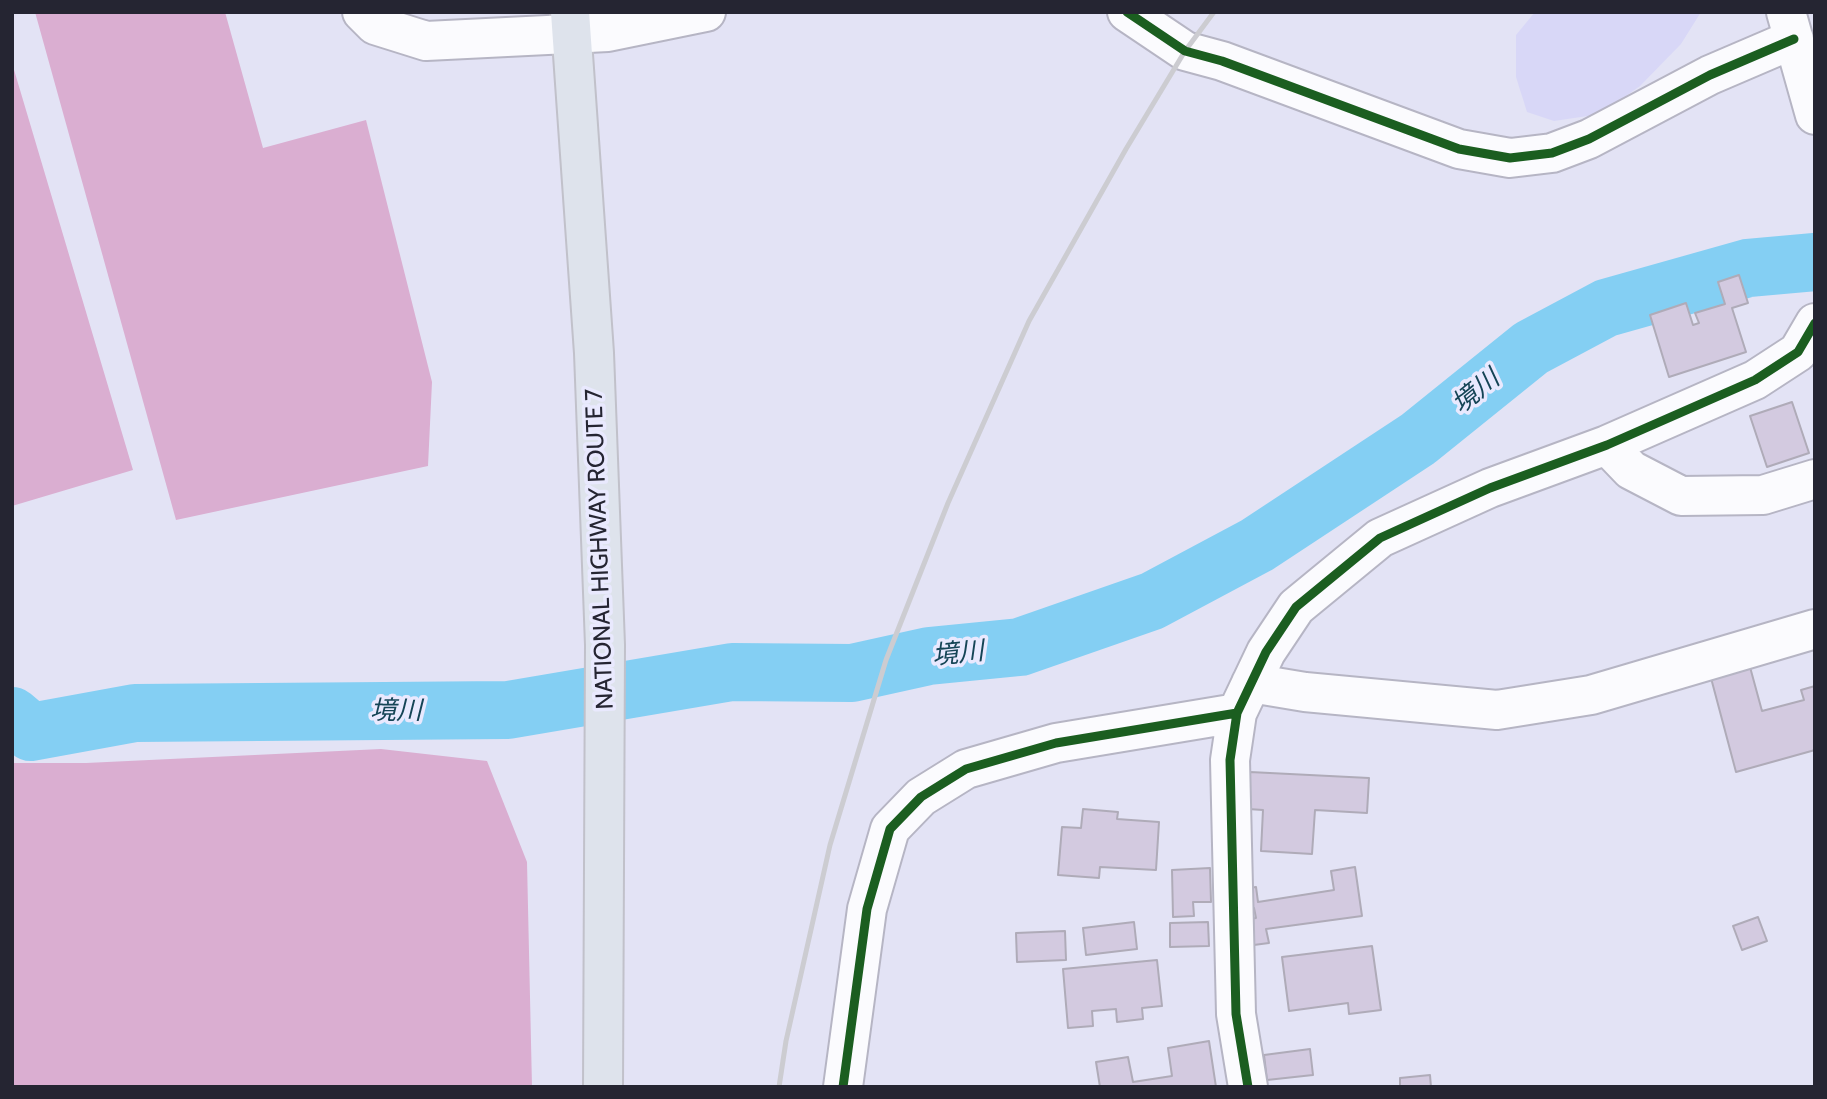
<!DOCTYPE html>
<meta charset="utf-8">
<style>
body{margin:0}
#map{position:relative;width:1827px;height:1099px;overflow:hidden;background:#e3e3f5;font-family:Cabin,sans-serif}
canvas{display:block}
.frame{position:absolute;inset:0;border:14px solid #252532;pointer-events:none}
</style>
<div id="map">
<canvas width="1827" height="1099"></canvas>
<div class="frame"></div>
</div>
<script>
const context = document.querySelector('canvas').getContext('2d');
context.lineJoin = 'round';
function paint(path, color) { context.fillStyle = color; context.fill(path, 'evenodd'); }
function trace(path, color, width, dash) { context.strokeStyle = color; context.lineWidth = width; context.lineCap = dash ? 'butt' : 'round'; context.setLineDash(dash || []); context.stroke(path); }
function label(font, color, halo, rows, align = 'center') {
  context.font = font + ' Cabin,"Noto Sans JP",sans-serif'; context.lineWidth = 7; context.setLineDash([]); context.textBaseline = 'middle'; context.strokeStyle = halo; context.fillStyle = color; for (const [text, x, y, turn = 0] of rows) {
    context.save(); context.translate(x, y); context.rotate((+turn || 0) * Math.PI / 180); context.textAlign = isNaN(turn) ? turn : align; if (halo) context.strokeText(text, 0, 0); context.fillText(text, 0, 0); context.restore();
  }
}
const built = new Path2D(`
 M 1535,12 L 1701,12 L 1681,44 L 1640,86 L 1601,114 L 1554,121 L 1527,112 L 1516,77 L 1516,35 Z`);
const forest = new Path2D(`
 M 35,12 L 225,12 L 263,148 L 366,120 L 432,382 L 428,466 L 176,520 Z
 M 12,63 L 133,470 L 12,506 Z
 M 381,749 L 487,761 L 527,862 L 532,1087 L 12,1087 L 12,763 L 86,763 Z`);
const river = new Path2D(`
 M 12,716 L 31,732 L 135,713 L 508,710 L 732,672 L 852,673 L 929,656 L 1020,647 L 1152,601 L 1257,545 L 1418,439 L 1531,348 L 1606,308 L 1748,268 L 1815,262`);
const building = new Path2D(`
 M 1739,275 L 1748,303 L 1732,308 L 1746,352 L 1669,377 L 1650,315 L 1686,303 L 1693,325 L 1699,323 L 1695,313 L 1725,304 L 1718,282 Z
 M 1792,402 L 1809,453 L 1767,467 L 1750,416 Z
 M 1750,667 L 1762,711 L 1804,700 L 1801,690 L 1815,686 L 1815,750 L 1736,772 L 1711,678 Z
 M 1250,772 L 1369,778 L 1367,813 L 1315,810 L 1312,854 L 1261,851 L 1263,810 L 1248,809 Z
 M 1083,809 L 1118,812 L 1117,819 L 1159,822 L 1156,870 L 1100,867 L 1099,878 L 1058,875 L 1062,827 L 1081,828 Z
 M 1355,867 L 1362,916 L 1266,929 L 1269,943 L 1246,946 L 1242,920 L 1256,918 L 1254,908 L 1246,909 L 1243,889 L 1256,887 L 1258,902 L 1334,890 L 1331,871 Z
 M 1210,868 L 1211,902 L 1193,902 L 1194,916 L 1173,917 L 1172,870 Z
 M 1758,917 L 1767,941 L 1742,950 L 1733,926 Z
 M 1134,922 L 1137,949 L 1086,955 L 1083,928 Z
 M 1208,922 L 1209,946 L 1170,947 L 1170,923 Z
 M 1065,931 L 1066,960 L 1017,962 L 1016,933 Z
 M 1372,946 L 1381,1010 L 1349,1014 L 1348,1003 L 1289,1011 L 1282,957 Z
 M 1157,960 L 1162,1006 L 1142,1008 L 1143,1019 L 1117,1022 L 1116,1009 L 1092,1011 L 1093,1026 L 1068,1028 L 1063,969 Z
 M 1209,1041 L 1216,1087 L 1100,1087 L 1096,1062 L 1128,1057 L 1133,1082 L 1172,1076 L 1168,1048 Z
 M 1310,1049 L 1313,1075 L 1267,1080 L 1264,1055 Z
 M 1430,1075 L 1431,1087 L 1400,1087 L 1400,1078 Z`);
const minor = new Path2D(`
 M 362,12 L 375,25 L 426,41 L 608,32 L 706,12
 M 1127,12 L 1185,51 L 1222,61 L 1459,149 L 1510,158 L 1552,153 L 1589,139 L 1710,75 L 1794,39
 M 1786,12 L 1815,115
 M 1607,445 L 1631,470 L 1681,496 L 1763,495 L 1815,479
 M 1251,683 L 1305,692 L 1497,710 L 1591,695 L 1815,629
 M 843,1087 L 867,909 L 890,829 L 921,797 L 966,769 L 1056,743 L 1237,713
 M 1248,1087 L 1236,1014 L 1230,760 L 1237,713 L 1266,652 L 1296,607 L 1380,538 L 1490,488 L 1607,445 L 1755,380 L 1798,352 L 1815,323`);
const highway = new Path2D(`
 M 570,12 L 594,353 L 605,645 L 603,1087`);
const rail = new Path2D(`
 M 779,1087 L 786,1041 L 830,845 L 886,660 L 948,503 L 1029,321 L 1126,149 L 1185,51 L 1214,12`);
const cycleway = new Path2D(`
 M 1127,12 L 1185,51 L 1222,61 L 1459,149 L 1510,158 L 1552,153 L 1589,139 L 1710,75 L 1794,39
 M 843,1087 L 867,909 L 890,829 L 921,797 L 966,769 L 1056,743 L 1237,713
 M 1248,1087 L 1236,1014 L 1230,760 L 1237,713 L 1266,652 L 1296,607 L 1380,538 L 1490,488 L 1607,445 L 1755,380 L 1798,352 L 1815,323`);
const streetNames = [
 ["NATIONAL HIGHWAY ROUTE 7",600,549,-92]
];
const waterNames = [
 ["境川",1476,392,-39],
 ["境川",958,654,-6],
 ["境川",396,711]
];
paint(built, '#d8d7f7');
paint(forest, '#daaed1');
trace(river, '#84cff3', 58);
paint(building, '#d3cae0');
trace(building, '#afabb8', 2);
trace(minor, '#b6b5c4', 42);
trace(highway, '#c1c1ca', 42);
trace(minor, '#fbfbfe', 38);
trace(highway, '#dee3ec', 38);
trace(rail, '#ccccd1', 5);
trace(cycleway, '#1b5e20', 9);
label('24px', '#252532', '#e9e9fe', streetNames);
label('italic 26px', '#154456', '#e9e9fe', waterNames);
</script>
